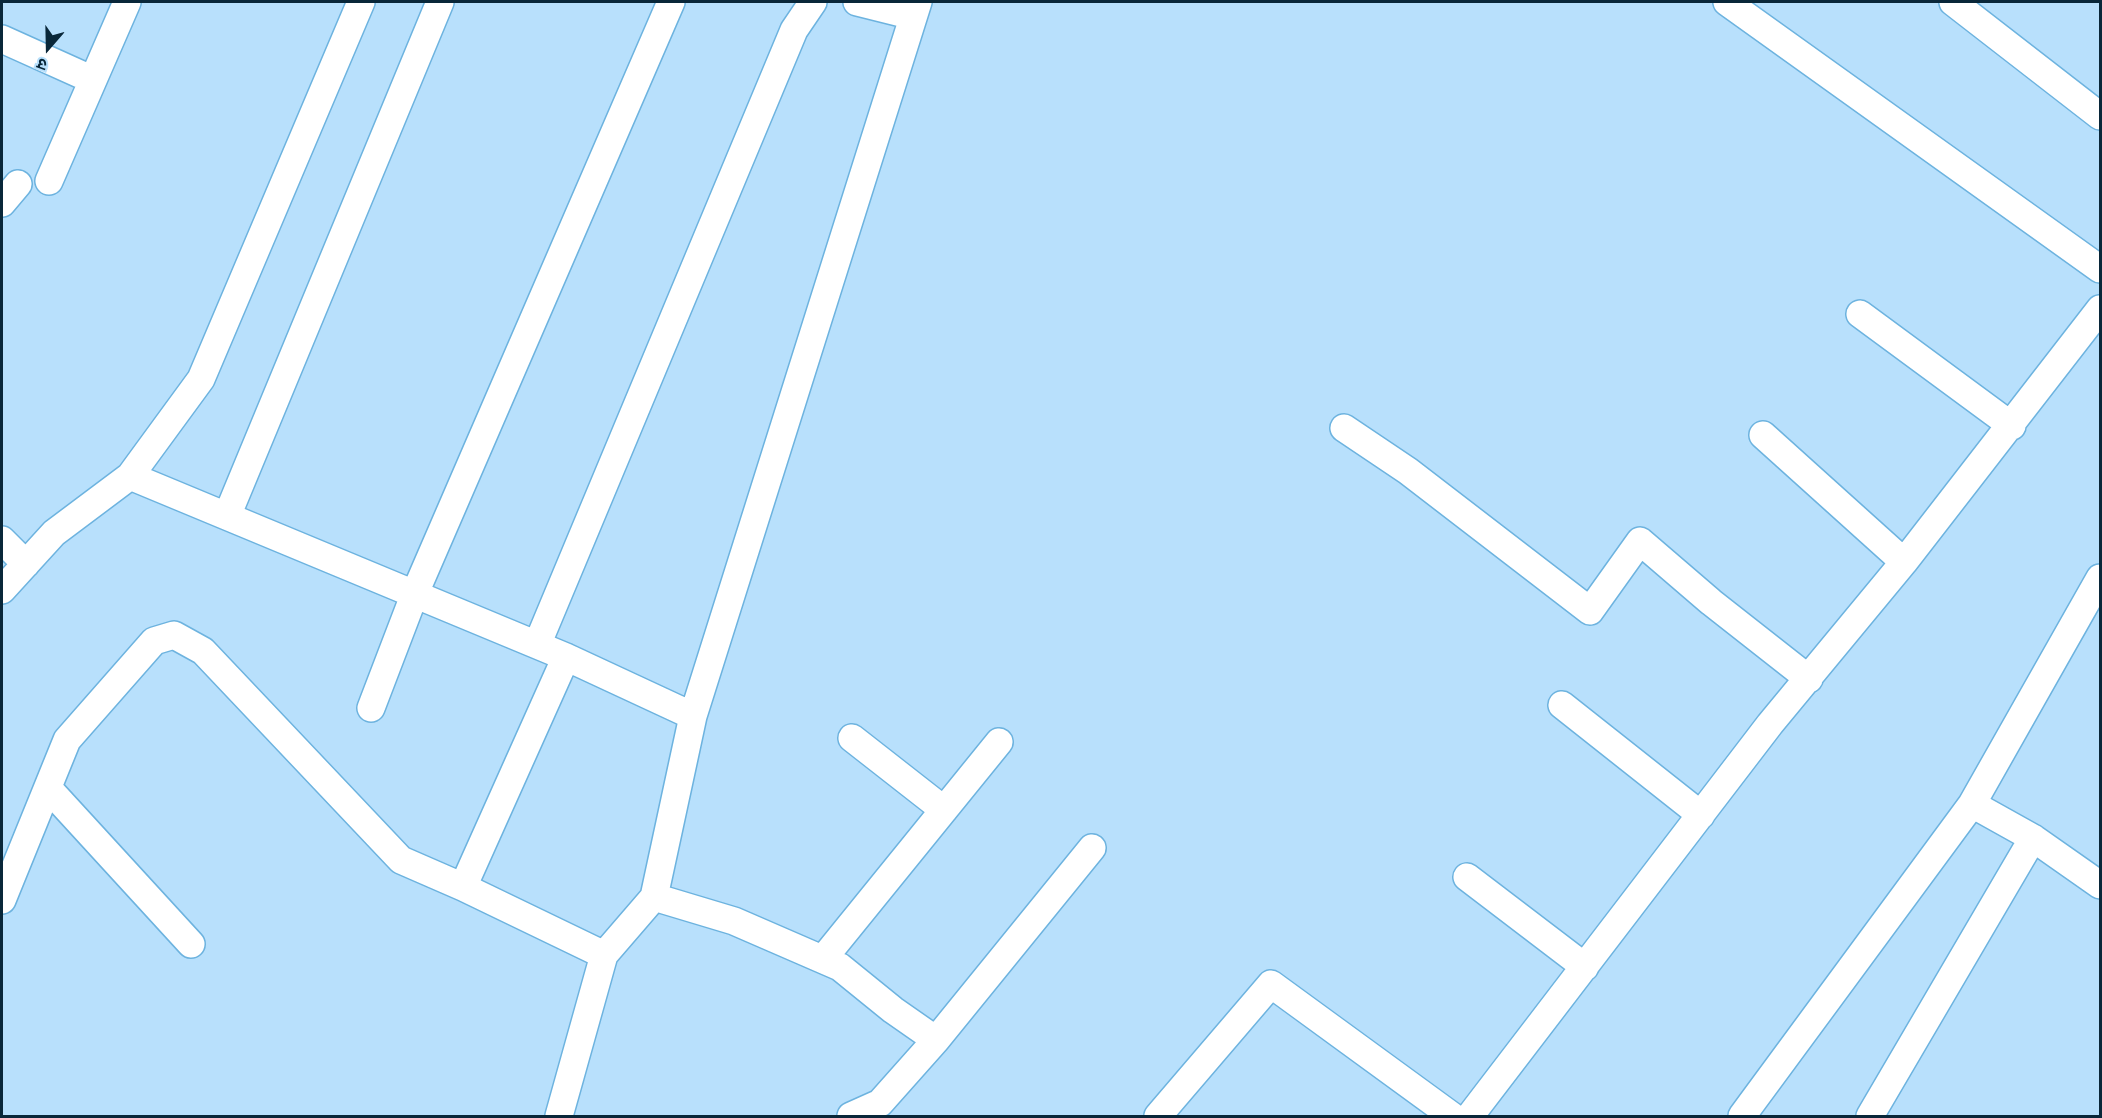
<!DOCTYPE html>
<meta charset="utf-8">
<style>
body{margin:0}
#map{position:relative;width:2102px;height:1118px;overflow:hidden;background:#b8e0fc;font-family:"Titillium Web","Noto Sans Devanagari",sans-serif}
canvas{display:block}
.frame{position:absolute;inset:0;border:3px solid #092739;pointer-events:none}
.north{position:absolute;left:18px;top:18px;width:60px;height:60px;-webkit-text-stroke:4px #b8e0fc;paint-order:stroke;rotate:200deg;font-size:16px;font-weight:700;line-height:24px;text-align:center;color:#092739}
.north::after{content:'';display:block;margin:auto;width:21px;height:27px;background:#092739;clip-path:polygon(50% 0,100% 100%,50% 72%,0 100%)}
</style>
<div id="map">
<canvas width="2102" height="1118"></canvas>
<div class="frame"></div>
<div class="north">उ</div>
</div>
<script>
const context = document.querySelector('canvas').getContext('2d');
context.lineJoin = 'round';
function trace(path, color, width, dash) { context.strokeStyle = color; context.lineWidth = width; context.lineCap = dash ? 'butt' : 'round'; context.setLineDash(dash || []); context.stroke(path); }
const street = new Path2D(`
 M 857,2 L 913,16
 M 1727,2 L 2100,269
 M 1953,2 L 2100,116
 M 2,39 L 93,80
 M 49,181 L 127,2
 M 2,203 L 18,184
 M 1860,314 L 2012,426
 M 1344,428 L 1408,471 L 1590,611 L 1640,541 L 1711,602 L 1809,679
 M 1763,435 L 1904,562
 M 130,476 L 201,379 L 361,2
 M 227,516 L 440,2
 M 2,540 L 26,564
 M 2,590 L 54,533 L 130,476 L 566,657 L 693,716 L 918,2
 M 537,645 L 794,30 L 813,2
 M 1562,705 L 1701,815
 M 371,708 L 415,593 L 671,2
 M 852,738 L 944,810
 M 48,788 L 191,944
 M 1972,804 L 2033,838 L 2100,885
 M 1467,877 L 1585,967
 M 463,887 L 566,657
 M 654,897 L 734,921 L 840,967 L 893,1010 L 936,1040
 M 2,900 L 67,740 L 154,641 L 174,635 L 203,651 L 401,860 L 463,887 L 604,955
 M 823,959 L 999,742
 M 559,1116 L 604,955 L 654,897 L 693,716
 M 851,1116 L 880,1103 L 936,1040 L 1092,848
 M 1158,1116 L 1271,984 L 1452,1116
 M 1470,1116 L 1770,724 L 1904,562 L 2100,309
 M 1742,1116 L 1972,804 L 2100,578
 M 1870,1116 L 2033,838`);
trace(street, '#6db3df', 30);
trace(street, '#fff', 27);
</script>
